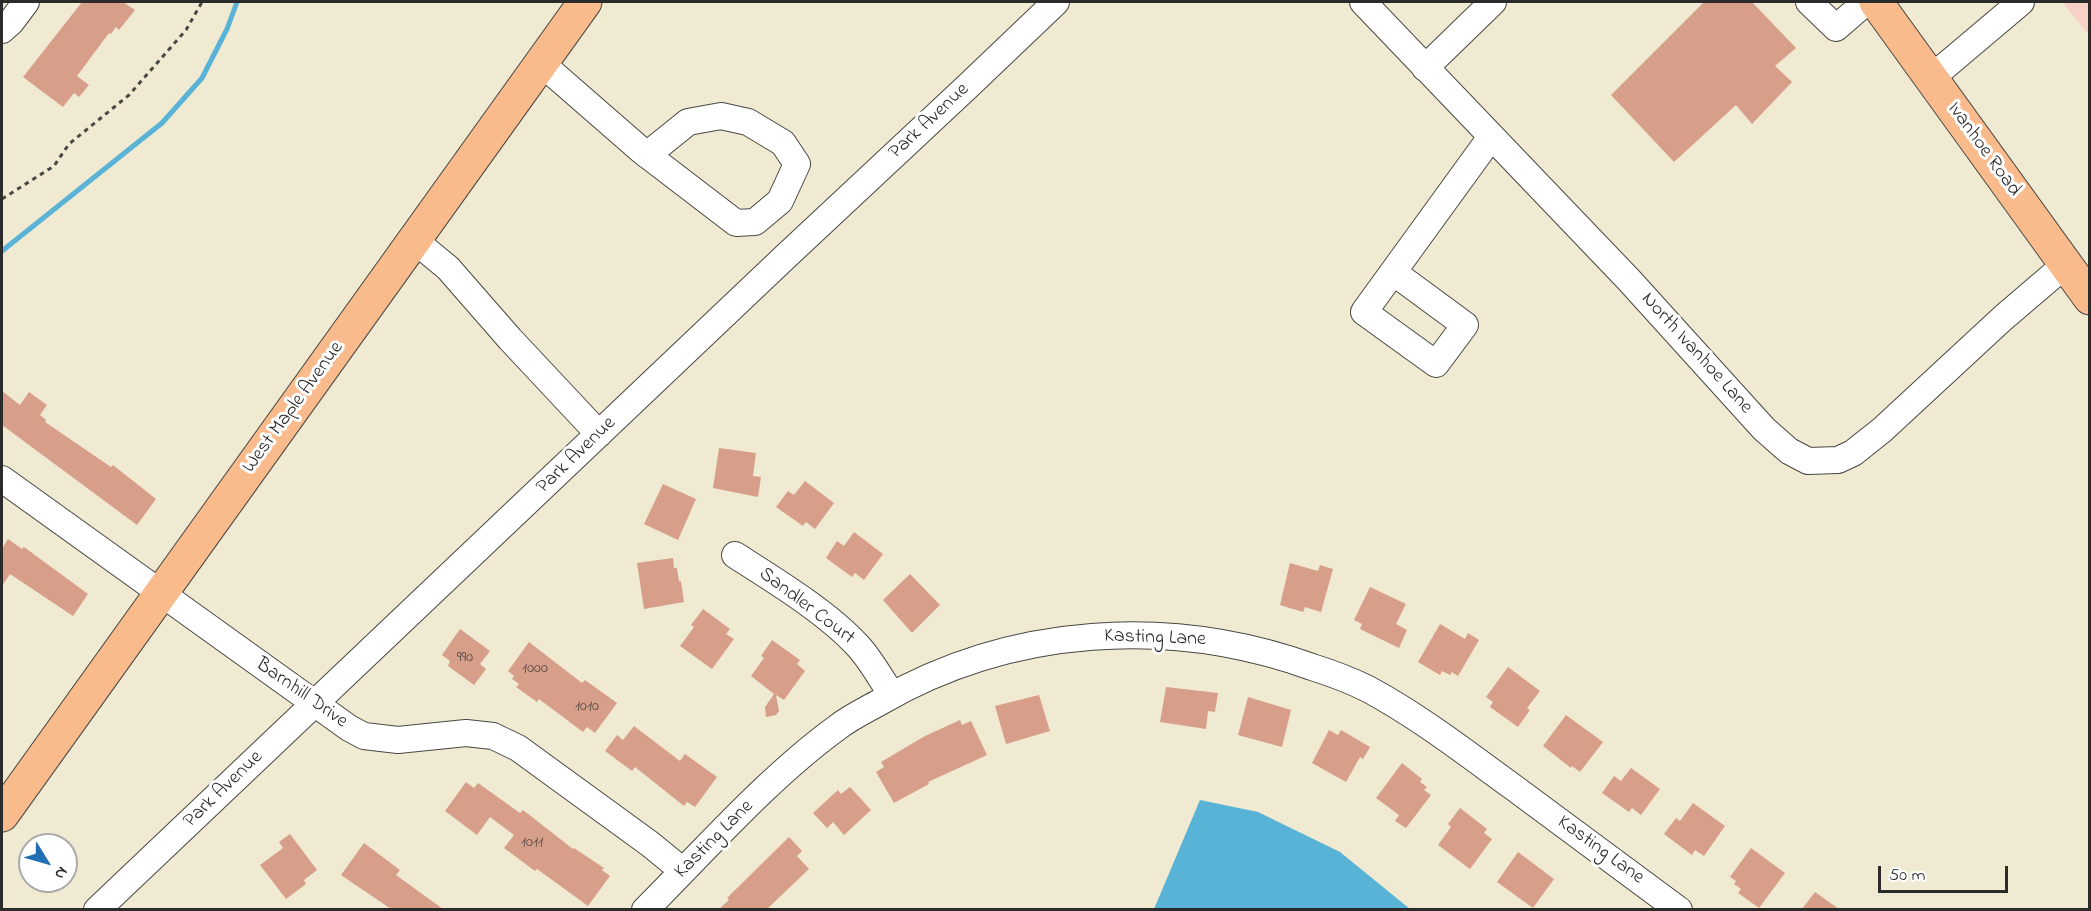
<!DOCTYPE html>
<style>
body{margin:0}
#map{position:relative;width:2091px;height:911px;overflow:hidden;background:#efead1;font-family:"Indie Flower",sans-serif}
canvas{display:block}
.frame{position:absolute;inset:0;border:3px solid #2b2b2b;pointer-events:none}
.north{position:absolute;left:18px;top:833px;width:60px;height:60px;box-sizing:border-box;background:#fff;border:2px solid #aaa;border-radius:50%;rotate:127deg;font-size:16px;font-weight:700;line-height:24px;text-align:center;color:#2b2b2b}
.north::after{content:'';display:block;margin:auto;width:21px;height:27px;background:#1f6fb2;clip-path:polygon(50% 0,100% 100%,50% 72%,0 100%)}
.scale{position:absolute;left:1878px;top:866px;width:130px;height:27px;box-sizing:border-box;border:3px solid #2b2b2b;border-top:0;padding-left:8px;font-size:18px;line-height:21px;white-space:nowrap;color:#2b2b2b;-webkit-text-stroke:4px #fff;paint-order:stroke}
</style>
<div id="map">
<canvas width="2091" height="911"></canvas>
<div class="frame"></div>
<div class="north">N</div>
<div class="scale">50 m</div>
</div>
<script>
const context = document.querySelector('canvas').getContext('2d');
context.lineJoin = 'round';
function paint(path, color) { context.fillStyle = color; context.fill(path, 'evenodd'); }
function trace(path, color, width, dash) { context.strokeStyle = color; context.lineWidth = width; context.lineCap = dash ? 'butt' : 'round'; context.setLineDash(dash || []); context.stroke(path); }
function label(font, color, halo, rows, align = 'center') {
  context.font = font + ' "Indie Flower",sans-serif'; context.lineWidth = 6; context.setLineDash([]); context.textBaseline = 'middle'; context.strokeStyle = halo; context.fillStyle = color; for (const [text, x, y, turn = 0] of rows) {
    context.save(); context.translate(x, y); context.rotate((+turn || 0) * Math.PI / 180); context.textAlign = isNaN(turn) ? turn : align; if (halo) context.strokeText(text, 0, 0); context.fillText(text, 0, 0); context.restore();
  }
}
const built = new Path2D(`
 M 2062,2 L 2089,2 L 2089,35 Z`);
const water = new Path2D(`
 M 1200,800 L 1258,812 L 1340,852 L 1410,909 L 1154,909 Z`);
const stream = new Path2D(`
 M 2,251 L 162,123 L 202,78 L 227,29 L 237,2`);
const building = new Path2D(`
 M 82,2 L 123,2 L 135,10 L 119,30 L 116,27 L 111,34 L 109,33 L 77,76 L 89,85 L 79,97 L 74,93 L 63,107 L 23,77 Z
 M 1704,2 L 1752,2 L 1796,48 L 1775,66 L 1792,82 L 1752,124 L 1736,105 L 1674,162 L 1611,95 Z
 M 2,391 L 20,405 L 29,392 L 47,405 L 40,415 L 46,420 L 45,422 L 111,467 L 113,465 L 156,499 L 137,525 L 2,425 Z
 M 719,448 L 756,453 L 753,476 L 761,477 L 758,497 L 713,488 Z
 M 805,481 L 834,503 L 815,529 L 806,522 L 803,526 L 776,507 L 788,491 L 794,495 Z
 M 663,484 L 696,499 L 678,540 L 644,524 Z
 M 854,532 L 883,554 L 864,580 L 855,573 L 852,577 L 826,558 L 837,541 L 844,546 Z
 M 8,539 L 22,549 L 24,547 L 88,594 L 73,616 L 10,574 L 2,586 L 2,549 Z
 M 673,558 L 674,568 L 677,568 L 679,581 L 681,581 L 684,602 L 644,609 L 637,563 Z
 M 1290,563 L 1318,571 L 1320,565 L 1333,569 L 1321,612 L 1305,607 L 1303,612 L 1280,605 Z
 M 910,574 L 940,605 L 912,633 L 883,600 Z
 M 1370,587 L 1406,604 L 1396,624 L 1407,630 L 1399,648 L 1360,629 L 1362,624 L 1354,620 Z
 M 703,609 L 730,629 L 726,634 L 734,639 L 712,669 L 680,646 L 694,627 L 691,625 Z
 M 1440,624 L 1465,639 L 1468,633 L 1479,640 L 1458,676 L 1452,672 L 1450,675 L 1442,671 L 1440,675 L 1418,662 Z
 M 460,629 L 490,651 L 480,664 L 486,669 L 474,685 L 448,666 L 450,661 L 442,655 Z
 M 772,640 L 800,660 L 797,664 L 805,671 L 784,700 L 776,695 L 779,711 L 776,715 L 766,717 L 765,707 L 774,694 L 751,676 L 764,658 L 761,656 Z
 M 529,642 L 582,683 L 585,680 L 617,703 L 595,733 L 587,727 L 583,732 L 539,699 L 537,702 L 516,687 L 519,684 L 512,679 L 514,676 L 508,671 Z
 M 1508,667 L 1540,691 L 1527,708 L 1530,710 L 1518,727 L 1490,707 L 1493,702 L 1486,697 Z
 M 1166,687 L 1218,693 L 1215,712 L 1208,711 L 1206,729 L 1160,722 Z
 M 1039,695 L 1050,731 L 1006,744 L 995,706 Z
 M 1248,697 L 1291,710 L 1282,747 L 1238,735 Z
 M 1566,715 L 1603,742 L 1580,772 L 1572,766 L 1571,768 L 1543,746 Z
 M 960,720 L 962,725 L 971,721 L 987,755 L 928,782 L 929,784 L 894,803 L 876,772 L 884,767 L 881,762 L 925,736 Z
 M 634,726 L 680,761 L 685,754 L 717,777 L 695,807 L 687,802 L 684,806 L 635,767 L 632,771 L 605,751 L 617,735 L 623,740 Z
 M 1329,730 L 1338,735 L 1341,730 L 1370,747 L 1363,759 L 1360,757 L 1346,782 L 1312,763 Z
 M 1402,763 L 1422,779 L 1420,782 L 1427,787 L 1424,790 L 1431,795 L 1406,828 L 1395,821 L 1399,815 L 1376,798 Z
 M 1631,768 L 1660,789 L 1641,815 L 1632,808 L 1629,812 L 1602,793 L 1614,776 L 1621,781 Z
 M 466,782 L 474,788 L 478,783 L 520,813 L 523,810 L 573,849 L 574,848 L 604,868 L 602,870 L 610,876 L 588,906 L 537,869 L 535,871 L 504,848 L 514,835 L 490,817 L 477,835 L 445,811 Z
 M 850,787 L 871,810 L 844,835 L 833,822 L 827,828 L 813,813 L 838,790 L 841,794 Z
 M 1693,803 L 1725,826 L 1704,856 L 1695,850 L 1692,855 L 1664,834 L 1676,818 L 1680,821 Z
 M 1460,808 L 1487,829 L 1484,833 L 1492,839 L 1470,869 L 1438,845 L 1451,827 L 1448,824 Z
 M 290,834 L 317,870 L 304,880 L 306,884 L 286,899 L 260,865 L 283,848 L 279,842 Z
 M 789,837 L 802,851 L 797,856 L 809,869 L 767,909 L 719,909 L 729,900 L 727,898 Z
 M 364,843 L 400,870 L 396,875 L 443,909 L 391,909 L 341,875 Z
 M 1751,848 L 1785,873 L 1759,908 L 1738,893 L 1741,889 L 1734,884 L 1736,881 L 1730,877 Z
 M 1518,852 L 1554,879 L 1533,908 L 1497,882 Z
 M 1815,892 L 1839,909 L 1802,909 Z`);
const path = new Path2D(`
 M 2,199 L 54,166 L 69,144 L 129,95 L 186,30 L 202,2`);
const minor = new Path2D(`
 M 1363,2 L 1629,280 L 1764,429 L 1789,451 L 1808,461 L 1838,460 L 1853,453 L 1882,430 L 2003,318 L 2065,265
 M 1809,2 L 1836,28 L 1866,2
 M 2,30 L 11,22 L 26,2
 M 541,63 L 642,151 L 736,223 L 755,222 L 780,201 L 797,164 L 783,143 L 748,122 L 721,116 L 688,122 L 647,155
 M 1425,68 L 1493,2
 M 1931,78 L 2021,2
 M 414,240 L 448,268 L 510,339 L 599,434
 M 1393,272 L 1465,325 L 1436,364 L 1364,312 L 1491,137
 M 2,479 L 349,728 L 364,736 L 398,740 L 466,733 L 493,736 L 518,748 L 650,844 L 683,871
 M 735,555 C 774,580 827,612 858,646 C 871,660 881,679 892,695
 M 97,910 L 784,258 L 968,86 L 1056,2
 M 645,910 C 706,849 769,777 838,727 C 851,717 866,710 880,702 C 1011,626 1170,616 1312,667 C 1331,673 1350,680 1368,689 C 1420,717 1466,753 1513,787 C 1569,828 1624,869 1679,910`);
const major = new Path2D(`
 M 1876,2 L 2090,298
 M 2,815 L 585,2`);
const numberNames = [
 ["990",465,658],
 ["1000",535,669],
 ["1010",587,707],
 ["1011",532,843]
];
const streetNames = [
 ["Park Avenue",930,122,-43],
 ["Ivanhoe Road",1983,150,54],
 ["North Ivanhoe Lane",1696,354,48],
 ["West Maple Avenue",294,408,-54],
 ["Park Avenue",577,456,-44],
 ["Sandler Court",806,607,37],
 ["Kasting Lane",1155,639,2],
 ["Barnhill Drive",301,694,35],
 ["Park Avenue",224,790,-44],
 ["Kasting Lane",715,840,-45],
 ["Kasting Lane",1600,851,36]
];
paint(built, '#f7d1c7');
paint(water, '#59b3d7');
trace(stream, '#59b3d7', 5);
paint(building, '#d79f8a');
trace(minor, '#484844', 28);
trace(major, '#484844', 35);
trace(path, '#484844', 3, [4.5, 4.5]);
trace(minor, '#fff', 26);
trace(major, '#fabb8c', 33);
label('16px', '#564843', null, numberNames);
label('20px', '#2b2b2b', '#fff', streetNames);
</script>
